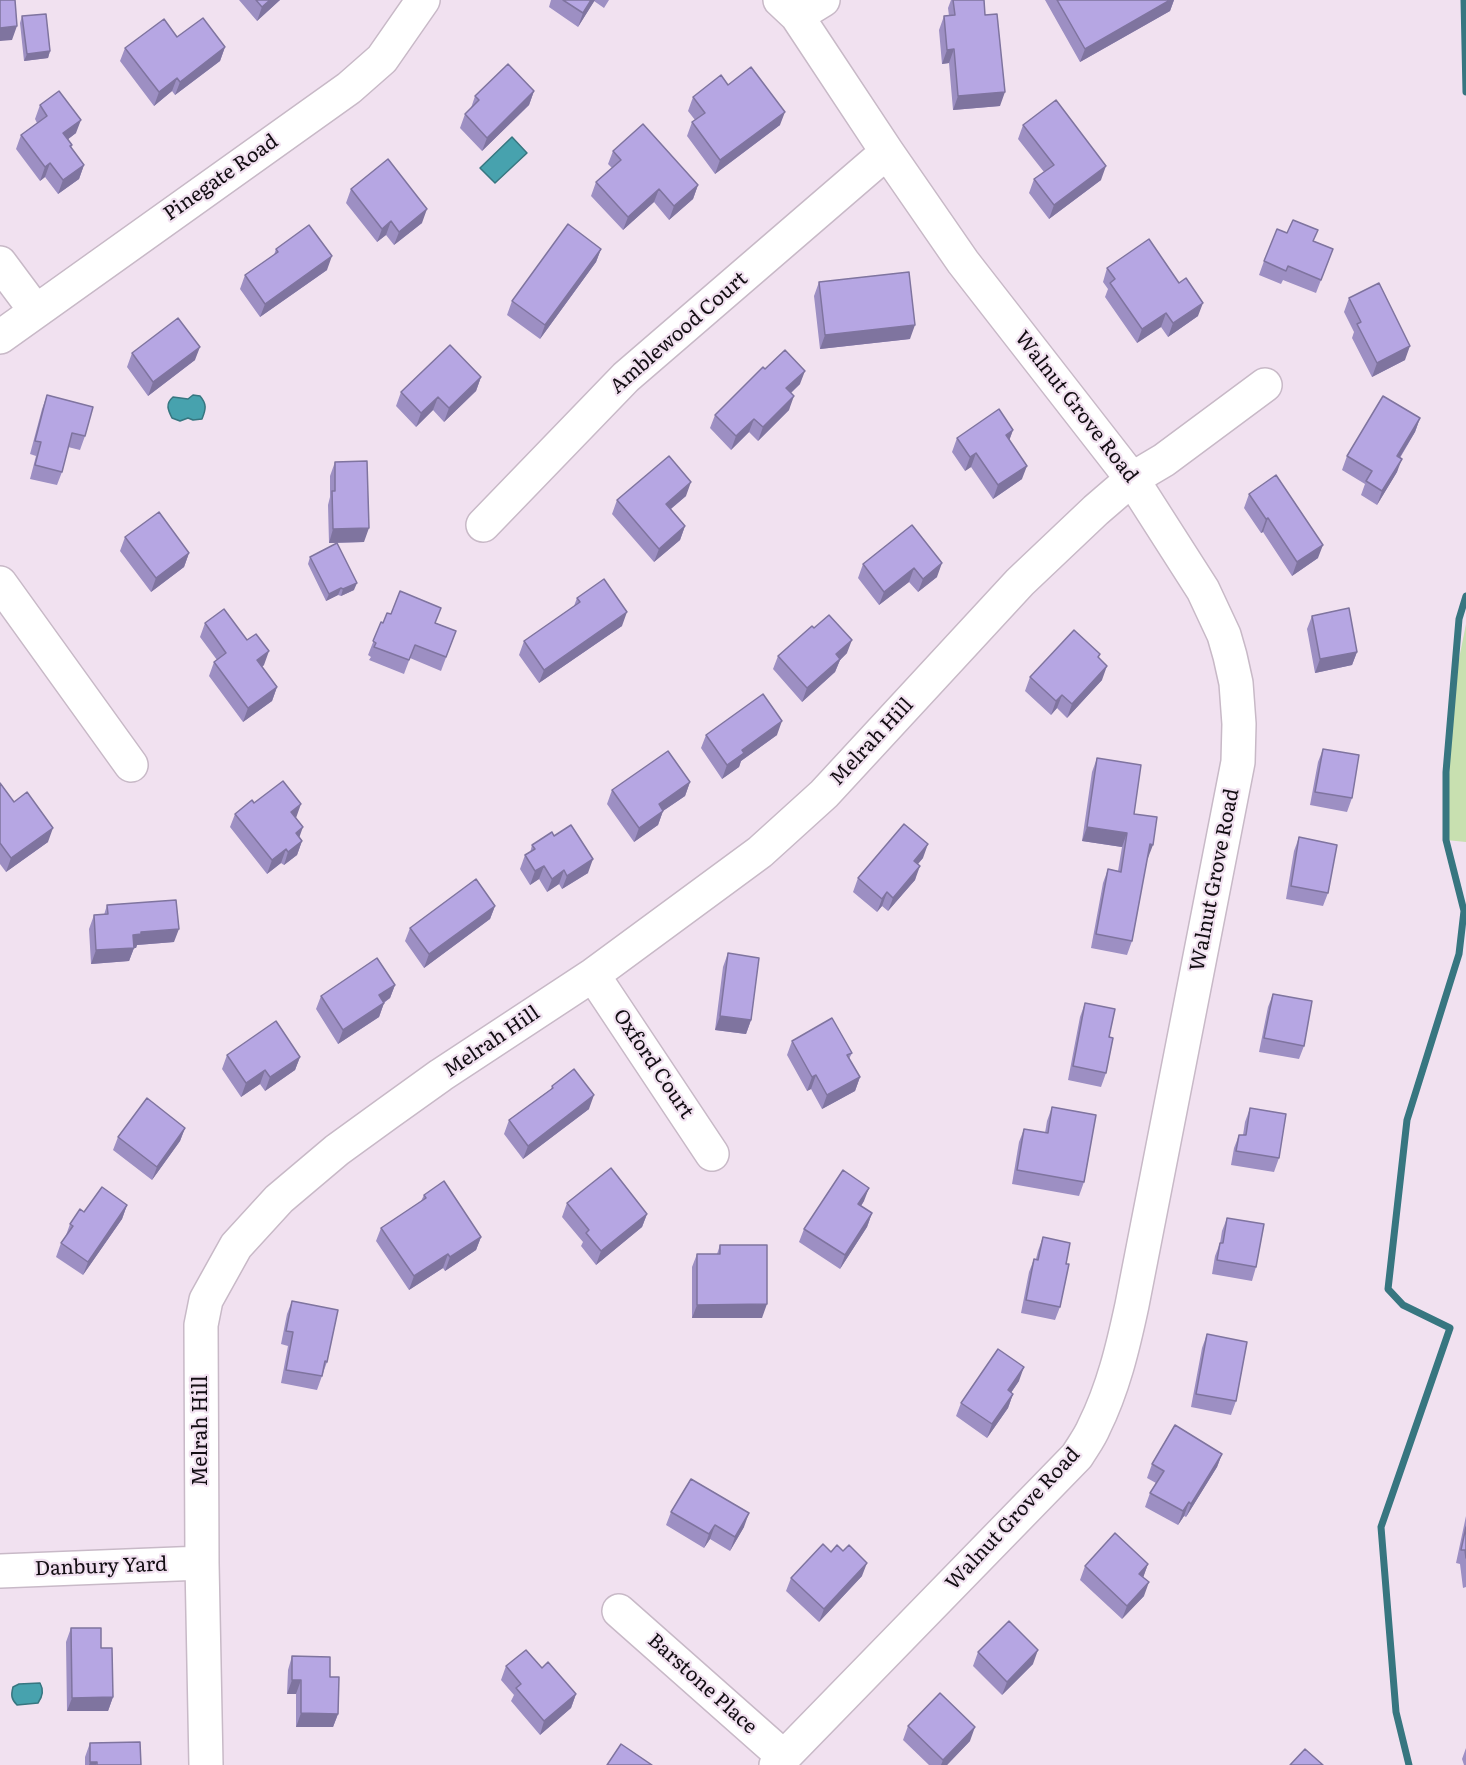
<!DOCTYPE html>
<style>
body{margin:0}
canvas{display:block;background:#f1e1f0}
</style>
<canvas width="1466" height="1765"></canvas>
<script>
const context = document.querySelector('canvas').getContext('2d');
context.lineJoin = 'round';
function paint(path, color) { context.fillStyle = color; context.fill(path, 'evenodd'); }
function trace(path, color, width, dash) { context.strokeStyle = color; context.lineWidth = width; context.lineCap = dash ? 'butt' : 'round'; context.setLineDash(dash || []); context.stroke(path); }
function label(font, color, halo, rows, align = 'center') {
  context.font = font + ' Literata,serif'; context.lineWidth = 4.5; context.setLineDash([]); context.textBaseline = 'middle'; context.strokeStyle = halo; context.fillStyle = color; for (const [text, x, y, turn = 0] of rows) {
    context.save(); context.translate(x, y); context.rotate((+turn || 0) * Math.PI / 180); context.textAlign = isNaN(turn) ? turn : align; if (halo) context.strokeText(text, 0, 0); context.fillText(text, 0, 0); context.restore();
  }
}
const green = new Path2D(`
 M 1466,624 L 1466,842 L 1446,840 L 1453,689 Z`);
const water = new Path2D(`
 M 512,137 L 527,153 L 495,183 L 480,168 Z
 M 193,395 L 200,396 C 207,404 206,409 202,419 L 193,420 L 188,418 L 180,421 L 172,418 C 168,410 165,404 173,397 L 188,399 Z
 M 40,1683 C 44,1690 43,1696 38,1703 L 17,1705 C 11,1699 11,1695 13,1687 L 19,1684 Z`);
const stream = new Path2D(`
 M 1464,0 L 1466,92
 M 1409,1765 L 1396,1712 L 1381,1527 L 1450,1328 L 1403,1305 L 1388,1289 L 1407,1120 L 1459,954 L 1464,911 L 1446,840 L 1446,772 L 1459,619 L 1466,596`);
const minor = new Path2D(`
 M 797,16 L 823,0
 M 0,263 L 35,310
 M 0,337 L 349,88 L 382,59 L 423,0
 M 483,525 L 626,377 L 887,152
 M 0,583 L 131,765
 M 593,975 L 712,1154
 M 0,1571 L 202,1563
 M 619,1611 L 784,1757
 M 206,1765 L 202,1563 L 201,1325 L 206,1300 L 236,1246 L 279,1199 L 337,1150 L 388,1113 L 441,1075 L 593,975 L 760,852 L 824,794 L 1020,582 L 1096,510 L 1132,479 L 1164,460 L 1265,385
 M 776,1765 L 1077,1456 C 1083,1446 1090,1437 1094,1427 C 1113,1389 1123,1347 1132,1305 L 1238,762 L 1239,724 L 1236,683 L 1230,656 L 1224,635 L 1203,590 L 1132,479 L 963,262 L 887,152 L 797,16 L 780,0`);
const wall = new Path2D(`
 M 239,0 L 280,0 L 257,21 Z
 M 551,0 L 609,0 L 604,8 L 594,1 L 578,27 L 549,7 Z
 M 951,0 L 984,0 L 985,15 L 1000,106 L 953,110 L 949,63 L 942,64 L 939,30 L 944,16 L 949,16 L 948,8 Z
 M 1045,0 L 1174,0 L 1170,11 L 1080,62 Z
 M 22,16 L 50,51 L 48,58 L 24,61 L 20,23 Z
 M 177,37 L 225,47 L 220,61 L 175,95 L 172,91 L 154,106 L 120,61 L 125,48 Z
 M 534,91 L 529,105 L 482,151 L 460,128 L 465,114 L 471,108 L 475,96 Z
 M 693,97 L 780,125 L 715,174 L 687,136 L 692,122 L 695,120 L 688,111 Z
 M 40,105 L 76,133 L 68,139 L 72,145 L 71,148 L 84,165 L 79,179 L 58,194 L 45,177 L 40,181 L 16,149 L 21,135 L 37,123 L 35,119 Z
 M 1023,125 L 1101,180 L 1049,219 L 1029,193 L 1034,179 L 1044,172 L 1018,139 Z
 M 613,151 L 698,185 L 693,199 L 669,220 L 654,202 L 623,230 L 591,196 L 596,182 L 612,168 L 608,164 Z
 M 351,189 L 422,223 L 394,245 L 386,235 L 377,242 L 346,203 Z
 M 1287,233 L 1314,241 L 1333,249 L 1316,293 L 1283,280 L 1281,284 L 1259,275 L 1264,261 Z
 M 276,249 L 327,270 L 260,317 L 240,289 L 245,275 L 274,255 Z
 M 601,249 L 596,262 L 540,339 L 507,315 L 512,301 Z
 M 1107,268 L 1198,316 L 1168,337 L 1161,327 L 1137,343 L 1105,297 L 1108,289 L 1103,282 Z
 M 819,282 L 910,339 L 820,349 L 814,296 Z
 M 1349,298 L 1405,360 L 1372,377 L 1352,338 L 1354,332 L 1344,312 Z
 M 132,353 L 195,360 L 148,396 L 127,367 Z
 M 765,369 L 800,384 L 791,393 L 789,410 L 758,441 L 749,432 L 731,450 L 710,428 L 715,415 Z
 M 481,377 L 476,391 L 444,422 L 433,410 L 416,427 L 396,406 L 401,392 Z
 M 47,395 L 85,436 L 80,450 L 68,447 L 62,472 L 57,485 L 30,479 L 36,456 L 30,454 L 42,409 Z
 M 1420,418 L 1415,432 L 1400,458 L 1397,472 L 1377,505 L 1361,495 L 1365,484 L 1342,470 L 1347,456 Z
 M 1013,430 L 1009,440 L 1022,479 L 993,499 L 971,467 L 965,471 L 952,452 L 957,438 Z
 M 335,462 L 364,542 L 329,543 L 328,505 L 330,497 L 330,476 Z
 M 1249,494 L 1318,558 L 1292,576 L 1263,532 L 1261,533 L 1244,508 Z
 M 686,496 L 671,509 L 685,526 L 680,540 L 654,562 L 612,514 L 617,500 Z
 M 912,525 L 937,577 L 918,592 L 909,582 L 879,605 L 858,578 L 863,564 Z
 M 125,537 L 189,553 L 184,567 L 151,592 L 120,551 Z
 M 310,557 L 354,590 L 341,596 L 338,595 L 326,601 L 308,564 Z
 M 577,598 L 622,626 L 539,683 L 519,655 L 524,641 L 574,606 Z
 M 391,614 L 436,623 L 456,631 L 441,671 L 410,658 L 404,674 L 369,660 L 371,657 L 368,655 L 381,622 L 383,623 Z
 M 1312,616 L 1357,652 L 1352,665 L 1315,673 L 1307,629 Z
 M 205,623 L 264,665 L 262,667 L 277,687 L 272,701 L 243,722 L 209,676 L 214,662 L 217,660 L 200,637 Z
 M 814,628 L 847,653 L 840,660 L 835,672 L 802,702 L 773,669 L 778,656 Z
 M 1098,658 L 1102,680 L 1067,718 L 1057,708 L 1051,715 L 1025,691 L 1030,677 Z
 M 706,735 L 777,735 L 741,761 L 739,767 L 722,779 L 701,748 Z
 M 1323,749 L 1352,798 L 1347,812 L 1310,805 L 1318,762 Z
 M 1097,758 L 1134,814 L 1148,858 L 1147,858 L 1132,941 L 1127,955 L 1091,948 L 1103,883 L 1108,869 L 1118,871 L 1122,847 L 1082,841 L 1092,772 Z
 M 690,782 L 685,796 L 663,811 L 658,825 L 634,842 L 607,804 L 612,790 Z
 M 0,783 L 14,802 L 48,842 L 6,872 L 0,864 Z
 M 254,803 L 296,818 L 299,837 L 302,841 L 297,855 L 284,865 L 281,863 L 267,874 L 230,827 L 235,814 Z
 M 554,836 L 588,873 L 562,889 L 559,884 L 547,892 L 539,879 L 530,885 L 520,869 L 525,855 L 530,853 L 532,845 Z
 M 1299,837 L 1328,893 L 1323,906 L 1286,899 L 1294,851 Z
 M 923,858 L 918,864 L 915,880 L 888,911 L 882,906 L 877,912 L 853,892 L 858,878 Z
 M 107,905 L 174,942 L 137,945 L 136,948 L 134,948 L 129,961 L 91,964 L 89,929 L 94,915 L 104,915 Z
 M 495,906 L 490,919 L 424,968 L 405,941 L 410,928 Z
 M 728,953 L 751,1020 L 746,1034 L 715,1030 L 723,967 Z
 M 395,985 L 390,998 L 384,1003 L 379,1017 L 338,1044 L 316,1009 L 321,996 Z
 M 1273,994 L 1304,1046 L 1299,1059 L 1259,1052 L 1268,1007 Z
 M 1085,1003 L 1109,1037 L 1106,1073 L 1101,1087 L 1068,1080 L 1080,1017 Z
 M 792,1041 L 852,1053 L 849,1059 L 860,1077 L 855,1091 L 822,1109 L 811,1089 L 807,1091 L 787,1055 Z
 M 227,1055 L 300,1057 L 295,1070 L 265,1091 L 260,1084 L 241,1097 L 222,1069 Z
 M 552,1086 L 589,1109 L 523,1159 L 504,1134 L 509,1120 L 551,1089 Z
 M 1052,1107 L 1084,1182 L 1079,1196 L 1012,1184 L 1019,1142 L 1024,1129 L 1045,1133 L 1047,1121 Z
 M 1250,1108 L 1279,1158 L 1274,1172 L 1231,1165 L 1234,1148 L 1239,1135 L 1243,1135 L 1245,1122 Z
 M 185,1128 L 180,1141 L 152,1180 L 113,1150 L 118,1137 Z
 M 424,1195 L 481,1237 L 476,1250 L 445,1271 L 443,1268 L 409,1290 L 376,1241 L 381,1228 L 421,1201 Z
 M 864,1201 L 861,1206 L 872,1213 L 867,1227 L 840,1269 L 799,1242 L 804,1229 Z
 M 567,1203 L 647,1214 L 642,1227 L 596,1265 L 581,1246 L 583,1242 L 562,1217 Z
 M 127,1205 L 122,1219 L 83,1275 L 56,1257 L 61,1243 L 65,1238 L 70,1224 L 84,1212 Z
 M 1227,1218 L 1256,1267 L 1252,1281 L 1212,1274 L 1215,1256 L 1220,1243 L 1222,1231 Z
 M 1043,1237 L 1066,1264 L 1060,1307 L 1055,1320 L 1021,1313 L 1029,1272 L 1034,1259 L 1036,1259 L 1038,1251 Z
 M 720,1245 L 762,1318 L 692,1318 L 692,1267 L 697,1254 L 717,1254 Z
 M 292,1301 L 327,1362 L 317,1390 L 281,1383 L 288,1346 L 281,1344 L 287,1314 Z
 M 1207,1334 L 1236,1401 L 1231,1415 L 1191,1407 L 1202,1348 Z
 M 1019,1381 L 1011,1393 L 1013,1394 L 1008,1408 L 987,1438 L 956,1416 L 961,1403 Z
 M 1222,1454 L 1217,1467 L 1186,1517 L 1184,1516 L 1178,1525 L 1145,1507 L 1150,1493 L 1156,1483 L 1147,1478 L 1152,1464 Z
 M 671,1512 L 744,1527 L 730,1551 L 710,1539 L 704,1548 L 666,1525 Z
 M 1466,1516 L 1466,1587 L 1463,1588 L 1460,1564 L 1456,1563 Z
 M 831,1552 L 862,1576 L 819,1622 L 786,1591 L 791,1578 Z
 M 1148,1564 L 1143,1577 L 1144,1596 L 1122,1619 L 1080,1580 L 1085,1566 Z
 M 71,1628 L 101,1648 L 113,1697 L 108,1711 L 67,1711 L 66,1642 Z
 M 978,1652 L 1033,1664 L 1002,1695 L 973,1666 Z
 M 292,1656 L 330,1677 L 338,1714 L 333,1727 L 296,1727 L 296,1694 L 287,1694 L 288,1670 Z
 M 506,1666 L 576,1694 L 571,1708 L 540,1735 L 511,1701 L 514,1695 L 501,1680 Z
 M 908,1726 L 970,1741 L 947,1765 L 929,1765 L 903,1740 Z
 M 90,1743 L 141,1765 L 85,1765 L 85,1757 Z
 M 1466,1748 L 1466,1765 L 1464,1765 L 1462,1759 Z`);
const shadedWall = new Path2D(`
 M 270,0 L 280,0 L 257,21 L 262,7 Z
 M 591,0 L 595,0 L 578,27 L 583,13 Z
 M 1170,0 L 1174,0 L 1170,11 L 1080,62 L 1085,49 Z
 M 17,26 L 12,40 L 0,41 L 0,28 Z
 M 225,47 L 220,61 L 175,95 L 180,82 Z
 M 954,49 L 949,63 L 942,64 L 947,50 Z
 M 50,51 L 48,58 L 24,61 L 27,54 Z
 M 177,78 L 172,91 L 154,106 L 159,92 Z
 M 534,91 L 529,105 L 482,151 L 487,138 Z
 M 1005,92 L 1000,106 L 953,110 L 958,96 Z
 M 785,112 L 780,125 L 715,174 L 720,160 Z
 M 81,120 L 76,133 L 58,147 L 63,133 Z
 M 50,163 L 45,177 L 40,181 L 45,167 Z
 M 84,165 L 79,179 L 58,194 L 63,180 Z
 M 1106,166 L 1101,180 L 1049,219 L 1054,205 Z
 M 698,185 L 693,199 L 669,220 L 674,206 Z
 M 659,189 L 654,202 L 623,230 L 628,217 Z
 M 427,209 L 422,223 L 394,245 L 399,232 Z
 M 391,221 L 386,235 L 377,242 L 382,229 Z
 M 601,249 L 596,262 L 540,339 L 545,325 Z
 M 332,256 L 327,270 L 260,317 L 265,304 Z
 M 1203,303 L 1198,316 L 1168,337 L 1173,323 Z
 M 1166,313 L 1161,327 L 1137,343 L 1142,329 Z
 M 915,325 L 910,339 L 820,349 L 825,335 Z
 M 1410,346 L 1405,360 L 1372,377 L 1377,363 Z
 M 200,347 L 195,360 L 148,396 L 153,382 Z
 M 805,371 L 800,384 L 781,402 L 786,388 Z
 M 481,377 L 476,391 L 444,422 L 449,408 Z
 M 794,396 L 789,410 L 758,441 L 763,427 Z
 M 438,397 L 433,410 L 416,427 L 421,413 Z
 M 1420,418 L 1415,432 L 1392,470 L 1397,456 Z
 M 754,419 L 749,432 L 731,450 L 736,436 Z
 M 1013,430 L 1008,444 L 1006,435 Z
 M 976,453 L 971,467 L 965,471 L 970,457 Z
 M 1402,459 L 1397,472 L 1377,505 L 1382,491 Z
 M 1027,466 L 1022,479 L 993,499 L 998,485 Z
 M 691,482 L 686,496 L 661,517 L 666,504 Z
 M 1268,518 L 1263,532 L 1261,533 L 1266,519 Z
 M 685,526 L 680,540 L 654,562 L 659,549 Z
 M 369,528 L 364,542 L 329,543 L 333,529 Z
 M 1323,545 L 1318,558 L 1292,576 L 1297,562 Z
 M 189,553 L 184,567 L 151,592 L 156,578 Z
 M 942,563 L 937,577 L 918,592 L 923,579 Z
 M 914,568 L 909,582 L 879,605 L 884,592 Z
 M 357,583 L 354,590 L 341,596 L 343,589 Z
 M 341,588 L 338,595 L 326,601 L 329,594 Z
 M 627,612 L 622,626 L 539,683 L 544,670 Z
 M 852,640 L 847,653 L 840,660 L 835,672 L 802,702 L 807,688 L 836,654 Z
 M 269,651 L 264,665 L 252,674 L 257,660 Z
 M 1357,652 L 1352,665 L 1315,673 L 1320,659 Z
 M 1107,666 L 1102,680 L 1067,718 L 1072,704 Z
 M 277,687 L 272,701 L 243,722 L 248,708 Z
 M 1062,695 L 1057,708 L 1051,715 L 1056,701 Z
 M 782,721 L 777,735 L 741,761 L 739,767 L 722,779 L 727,765 L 742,750 Z
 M 690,782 L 685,796 L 663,811 L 658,825 L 634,842 L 639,828 L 659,804 Z
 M 301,804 L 296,818 L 286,826 L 291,812 Z
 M 303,827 L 298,841 L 296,833 Z
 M 1087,827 L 1127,833 L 1122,847 L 1082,841 Z
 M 53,828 L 48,842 L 6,872 L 11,858 Z
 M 302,841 L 297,855 L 284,865 L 288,852 Z
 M 928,844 L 923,858 L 909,874 L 914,861 Z
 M 1150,844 L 1153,845 L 1148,858 L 1145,858 Z
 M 286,849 L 281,863 L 267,874 L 272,860 Z
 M 593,859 L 588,873 L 562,889 L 567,876 Z
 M 544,866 L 539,879 L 530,885 L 535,871 Z
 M 920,866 L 915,880 L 888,911 L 893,898 Z
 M 564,870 L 559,884 L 547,892 L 552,879 Z
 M 887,892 L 882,906 L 877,912 L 882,899 Z
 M 495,906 L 490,919 L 424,968 L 429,954 Z
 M 179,929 L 174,942 L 137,945 L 136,948 L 134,948 L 129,961 L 91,964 L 96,950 L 141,932 Z
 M 395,985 L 390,998 L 374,1009 L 379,995 Z
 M 384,1003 L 379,1017 L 338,1044 L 343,1030 Z
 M 720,1016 L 751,1020 L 746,1034 L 715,1030 Z
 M 300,1057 L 295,1070 L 265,1091 L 270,1077 Z
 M 265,1070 L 260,1084 L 241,1097 L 246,1083 Z
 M 816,1075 L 811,1089 L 807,1091 L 812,1077 Z
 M 860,1077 L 855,1091 L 822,1109 L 827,1095 Z
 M 594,1095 L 589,1109 L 523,1159 L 528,1146 Z
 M 185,1128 L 180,1141 L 152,1180 L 157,1167 Z
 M 869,1188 L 864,1201 L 853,1218 L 858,1204 Z
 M 127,1205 L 122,1219 L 83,1275 L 88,1262 Z
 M 872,1213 L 867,1227 L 840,1269 L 845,1255 Z
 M 647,1214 L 642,1227 L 596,1265 L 601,1251 Z
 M 481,1237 L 476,1250 L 445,1271 L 450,1257 Z
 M 448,1254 L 443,1268 L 409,1290 L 414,1276 Z
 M 767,1304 L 762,1318 L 692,1318 L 697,1305 Z
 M 1024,1367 L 1019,1381 L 1003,1404 L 1008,1390 Z
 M 1013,1394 L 1008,1408 L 987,1438 L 992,1424 Z
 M 1222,1454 L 1217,1467 L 1186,1517 L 1191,1504 Z
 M 1189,1502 L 1184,1516 L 1178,1525 L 1183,1511 Z
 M 749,1513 L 744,1527 L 730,1551 L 735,1537 Z
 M 715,1525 L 710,1539 L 704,1548 L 709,1534 Z
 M 867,1563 L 862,1576 L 819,1622 L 824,1609 Z
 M 1148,1564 L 1143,1578 L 1139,1574 Z
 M 1149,1582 L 1144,1596 L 1122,1619 L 1127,1606 Z
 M 1038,1650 L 1033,1664 L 1002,1695 L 1007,1682 Z
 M 292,1680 L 301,1680 L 296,1694 L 287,1694 Z
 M 576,1694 L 571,1708 L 540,1735 L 544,1721 Z
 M 113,1697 L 108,1711 L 67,1711 L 72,1698 Z
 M 301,1713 L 338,1714 L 333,1727 L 296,1727 Z
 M 975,1727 L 970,1741 L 947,1765 L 941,1765 L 943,1760 Z
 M 90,1762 L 97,1762 L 96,1765 L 89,1765 Z`);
const building = new Path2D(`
 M 0,0 L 15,0 L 17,26 L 0,28 Z
 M 256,0 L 270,0 L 262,7 Z
 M 563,0 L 591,0 L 583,13 Z
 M 953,0 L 984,0 L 985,15 L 997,14 L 1005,92 L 958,96 L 954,49 L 947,50 L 944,16 L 955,15 Z
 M 1057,0 L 1170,0 L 1085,49 Z
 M 46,14 L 50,51 L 27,54 L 22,16 Z
 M 203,18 L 225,47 L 180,82 L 177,78 L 159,92 L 125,48 L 164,19 L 177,37 Z
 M 508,64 L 534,91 L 487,138 L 465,114 L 479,100 L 475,96 Z
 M 751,67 L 785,112 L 720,160 L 692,122 L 705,113 L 693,97 L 721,75 L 728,85 Z
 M 59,91 L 81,120 L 63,133 L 72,145 L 70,146 L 84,165 L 63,180 L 50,163 L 45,167 L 21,135 L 47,116 L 40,105 Z
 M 1056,100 L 1106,166 L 1054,205 L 1034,179 L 1054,165 L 1023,125 Z
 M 643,124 L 698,185 L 674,206 L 659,189 L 628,217 L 596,182 L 621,160 L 613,151 Z
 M 388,159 L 427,209 L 399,232 L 391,221 L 382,229 L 351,189 Z
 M 1293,220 L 1318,230 L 1313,241 L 1333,249 L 1321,280 L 1288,266 L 1286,271 L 1264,261 L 1277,229 L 1287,233 Z
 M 568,224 L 601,249 L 545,325 L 512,301 Z
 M 309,225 L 332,256 L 265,304 L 245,275 L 278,252 L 276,249 Z
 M 1149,239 L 1179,283 L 1186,278 L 1203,303 L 1173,323 L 1166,313 L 1142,329 L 1110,283 L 1115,279 L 1107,268 Z
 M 909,272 L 915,325 L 825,335 L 819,282 Z
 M 1379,283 L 1410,346 L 1377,363 L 1357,324 L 1361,322 L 1349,298 Z
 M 178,318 L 200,347 L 153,382 L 132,353 Z
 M 450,345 L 481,377 L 449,408 L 438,397 L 421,413 L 401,392 Z
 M 785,350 L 805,371 L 786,388 L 794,396 L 763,427 L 754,419 L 736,436 L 715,415 L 763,367 L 765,369 Z
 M 47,395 L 93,407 L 85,436 L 72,433 L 62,472 L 35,465 L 41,442 L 35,441 Z
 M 1383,396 L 1420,418 L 1397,456 L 1402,459 L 1382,491 L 1366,481 L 1372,471 L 1347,456 Z
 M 999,409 L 1013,430 L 1006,435 L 1027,466 L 998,485 L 976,453 L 970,457 L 957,438 Z
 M 669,456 L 691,482 L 666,504 L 685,526 L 659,549 L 617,500 Z
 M 367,461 L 369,528 L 333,529 L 332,491 L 335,491 L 335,462 Z
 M 1276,475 L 1323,545 L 1297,562 L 1268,518 L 1266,519 L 1249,494 Z
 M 159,512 L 189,553 L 156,578 L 125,537 Z
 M 912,525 L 942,563 L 923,579 L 914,568 L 884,592 L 863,564 Z
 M 337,543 L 357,583 L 343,589 L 341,588 L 329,594 L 310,557 Z
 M 604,579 L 627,612 L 544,670 L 524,641 L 580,602 L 577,598 Z
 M 400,591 L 441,608 L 435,623 L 456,631 L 446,657 L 415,645 L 409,660 L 374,647 L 376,643 L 373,641 L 381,622 L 383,623 L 387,613 L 391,614 Z
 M 1349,608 L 1357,652 L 1320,659 L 1312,616 Z
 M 224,609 L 247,640 L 256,634 L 269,651 L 257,660 L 277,687 L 248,708 L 214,662 L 226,653 L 205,623 Z
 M 829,615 L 852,640 L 836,654 L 840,659 L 807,688 L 778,656 L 812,626 L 814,628 Z
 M 1074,630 L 1100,654 L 1098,657 L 1107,666 L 1072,704 L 1062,695 L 1056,701 L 1030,677 Z
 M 763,694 L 782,721 L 742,750 L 744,753 L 727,765 L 706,735 Z
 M 1323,749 L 1359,755 L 1352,798 L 1315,792 Z
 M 668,751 L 690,782 L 659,804 L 663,811 L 639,828 L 612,790 Z
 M 1097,758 L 1141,765 L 1134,814 L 1157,817 L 1153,845 L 1150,844 L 1132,941 L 1096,934 L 1108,869 L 1121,872 L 1127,833 L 1087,827 Z
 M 283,781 L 301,804 L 291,812 L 303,827 L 296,833 L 302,841 L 288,852 L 286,849 L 272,860 L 235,814 L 252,800 L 254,803 Z
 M 0,783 L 14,802 L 27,792 L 53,828 L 11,858 L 0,843 Z
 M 904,824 L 928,844 L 914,861 L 920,866 L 893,898 L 887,892 L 882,899 L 858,878 Z
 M 571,825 L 593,859 L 567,876 L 564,870 L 552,879 L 544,866 L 535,871 L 525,855 L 535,849 L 532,845 L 552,832 L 554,836 Z
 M 1299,837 L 1337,845 L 1328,893 L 1291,886 Z
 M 476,879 L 495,906 L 429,954 L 410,928 Z
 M 176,900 L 179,929 L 141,932 L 141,934 L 133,935 L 134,948 L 96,950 L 94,915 L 108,914 L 107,905 Z
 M 728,953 L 759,958 L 751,1020 L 720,1016 Z
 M 377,958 L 395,985 L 379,995 L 384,1003 L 343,1030 L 321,996 Z
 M 1273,994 L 1312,1001 L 1304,1046 L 1264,1038 Z
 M 1085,1003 L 1115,1009 L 1109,1037 L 1113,1038 L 1106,1073 L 1073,1066 Z
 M 832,1018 L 852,1053 L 847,1055 L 860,1077 L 827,1095 L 816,1075 L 812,1077 L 792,1041 Z
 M 276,1021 L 300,1057 L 270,1077 L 265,1070 L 246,1083 L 227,1055 Z
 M 574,1069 L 594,1095 L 528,1146 L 509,1120 L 553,1088 L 552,1086 Z
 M 147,1098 L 185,1128 L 157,1167 L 118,1137 Z
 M 1052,1107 L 1096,1115 L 1084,1182 L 1017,1170 L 1024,1129 L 1048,1133 Z
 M 1250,1108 L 1286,1114 L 1279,1158 L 1236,1151 L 1239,1135 L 1246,1135 Z
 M 611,1168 L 647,1214 L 601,1251 L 586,1233 L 589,1230 L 567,1203 Z
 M 843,1170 L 869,1188 L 858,1204 L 872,1213 L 845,1255 L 804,1229 Z
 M 444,1181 L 481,1237 L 450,1257 L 448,1254 L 414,1276 L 381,1228 L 426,1198 L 424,1195 Z
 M 102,1187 L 127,1205 L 88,1262 L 61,1243 L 73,1226 L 70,1224 L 80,1209 L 84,1212 Z
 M 1227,1218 L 1264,1224 L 1256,1267 L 1217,1260 L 1220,1243 L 1223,1243 Z
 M 1043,1237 L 1070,1243 L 1066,1264 L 1069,1264 L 1060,1307 L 1026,1300 L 1034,1259 L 1038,1260 Z
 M 720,1245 L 767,1245 L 767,1304 L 697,1305 L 697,1254 L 720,1254 Z
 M 292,1301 L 338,1310 L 327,1362 L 325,1361 L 322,1376 L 286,1370 L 293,1332 L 286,1331 Z
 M 1207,1334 L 1247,1342 L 1236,1401 L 1196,1394 Z
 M 998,1349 L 1024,1367 L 1008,1390 L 1013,1394 L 992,1424 L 961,1403 Z
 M 1175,1425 L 1222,1454 L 1191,1504 L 1189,1502 L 1183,1511 L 1150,1493 L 1164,1471 L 1152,1464 Z
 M 691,1479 L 749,1513 L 735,1537 L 715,1525 L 709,1534 L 671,1512 Z
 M 1466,1527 L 1466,1558 L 1465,1550 L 1461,1550 Z
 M 1115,1533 L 1148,1564 L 1139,1574 L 1149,1582 L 1127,1606 L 1085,1566 Z
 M 823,1544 L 831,1552 L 837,1545 L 843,1551 L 849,1545 L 867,1563 L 824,1609 L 791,1578 Z
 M 1009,1621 L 1038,1650 L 1007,1682 L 978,1652 Z
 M 71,1628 L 101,1628 L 101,1648 L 112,1648 L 113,1697 L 72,1698 Z
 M 526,1650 L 542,1668 L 548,1662 L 576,1694 L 544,1721 L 516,1688 L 521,1684 L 506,1666 Z
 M 292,1656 L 330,1657 L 330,1677 L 339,1677 L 338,1714 L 301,1713 L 301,1680 L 292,1680 Z
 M 940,1693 L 975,1727 L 943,1760 L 908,1726 Z
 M 140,1742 L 141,1765 L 97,1765 L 97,1762 L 90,1762 L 90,1743 Z
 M 621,1744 L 652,1765 L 607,1765 Z
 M 1305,1749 L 1323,1765 L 1290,1765 Z`);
const streetNames = [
 ["Pinegate Road",221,178,-35],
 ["Amblewood Court",679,333,-41],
 ["Walnut Grove Road",1076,407,52],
 ["Melrah Hill",872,742,-47],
 ["Walnut Grove Road",1215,880,-79],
 ["Melrah Hill",492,1042,-34],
 ["Oxford Court",653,1064,56],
 ["Melrah Hill",201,1431,-90],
 ["Walnut Grove Road",1013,1519,-47],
 ["Danbury Yard",101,1567,-2],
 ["Barstone Place",702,1684,42]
];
paint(green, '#c8e0b0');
paint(water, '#47a2ae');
trace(water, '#377680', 1.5);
trace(stream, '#377680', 7);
trace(minor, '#c8b9c7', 36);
trace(minor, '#fff', 33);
paint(wall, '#9d8fc3');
paint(shadedWall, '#7f749f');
paint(building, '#b6a6e3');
trace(building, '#7f749f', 1.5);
label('20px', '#130e13', '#f1e1f0', streetNames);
</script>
